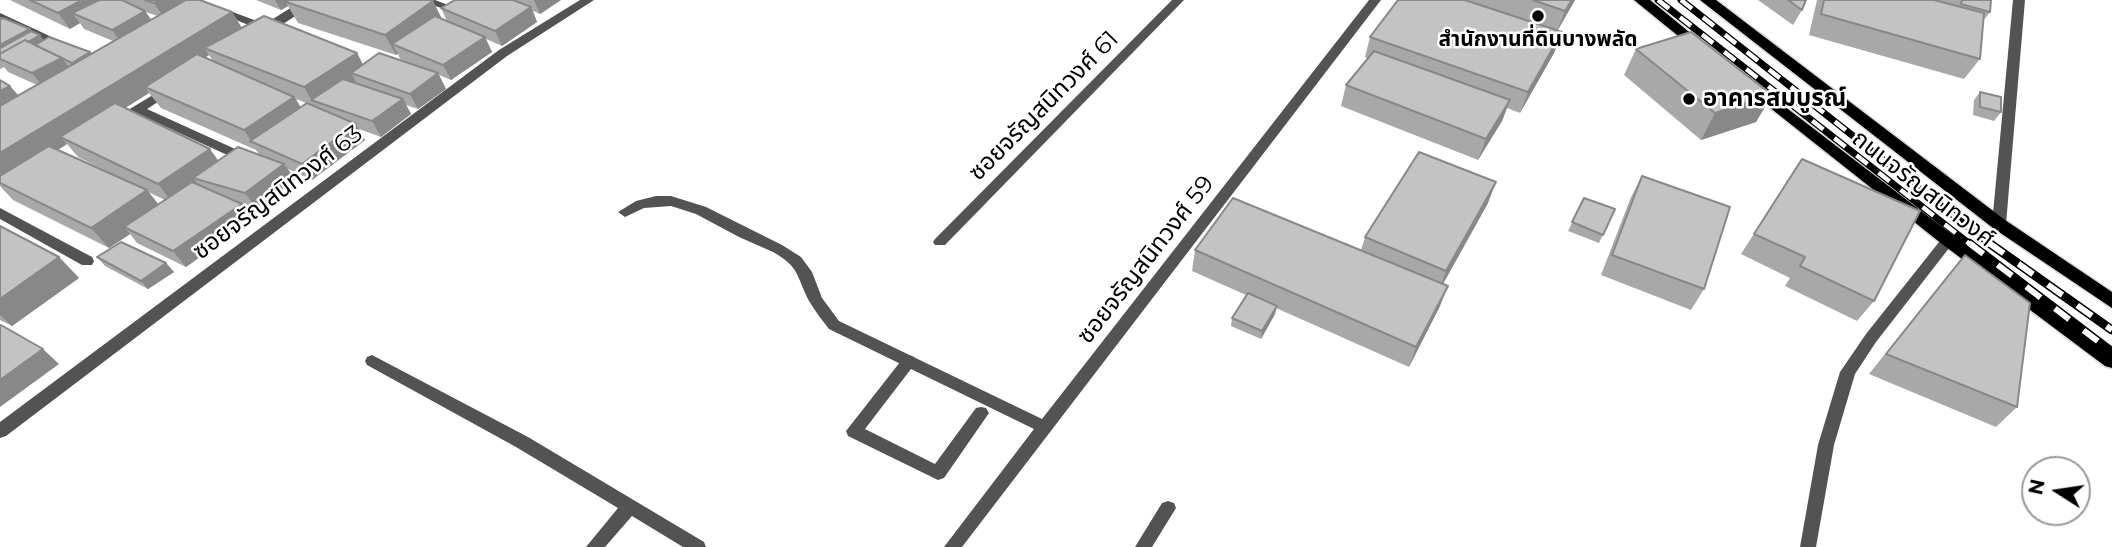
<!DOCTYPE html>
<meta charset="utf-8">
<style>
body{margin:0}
#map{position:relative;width:2112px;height:547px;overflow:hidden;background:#fff;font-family:Montserrat,sans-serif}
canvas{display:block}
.north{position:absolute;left:2021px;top:456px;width:70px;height:70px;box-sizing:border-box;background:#fff;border:2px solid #999;border-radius:50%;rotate:282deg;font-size:19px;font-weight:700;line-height:28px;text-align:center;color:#000}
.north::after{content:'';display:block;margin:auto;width:24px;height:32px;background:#000;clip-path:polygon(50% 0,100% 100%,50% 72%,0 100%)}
</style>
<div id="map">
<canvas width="2112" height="547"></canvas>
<div class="north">N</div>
</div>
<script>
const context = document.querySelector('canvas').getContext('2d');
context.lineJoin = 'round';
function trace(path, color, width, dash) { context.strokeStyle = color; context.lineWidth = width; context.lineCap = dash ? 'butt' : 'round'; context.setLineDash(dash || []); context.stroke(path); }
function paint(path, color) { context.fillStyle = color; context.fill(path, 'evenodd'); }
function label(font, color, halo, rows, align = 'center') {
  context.font = font + ' Montserrat,"Noto Sans Thai",sans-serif'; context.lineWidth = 5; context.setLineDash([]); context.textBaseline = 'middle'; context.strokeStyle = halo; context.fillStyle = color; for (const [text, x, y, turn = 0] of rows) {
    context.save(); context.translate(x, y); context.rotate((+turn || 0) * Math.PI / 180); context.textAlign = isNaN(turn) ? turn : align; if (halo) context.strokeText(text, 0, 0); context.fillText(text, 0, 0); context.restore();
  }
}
const lane = new Path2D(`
 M 909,355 L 914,357 L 916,361 L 914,365 L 865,429 L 935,464 L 976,408 L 981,407 L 986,408 L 989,413 L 944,478 L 938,480 L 848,436 L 846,431 L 904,357 Z
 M 1168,501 L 1174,503 L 1176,508 L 1152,547 L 1135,547 L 1162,503 Z`);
const street = new Path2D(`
 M 303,0 L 317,0 C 307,9 270,35 258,33 L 258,29 L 212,10 L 218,7 L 222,8 L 265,24 Z
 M 418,0 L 435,0 L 459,9 L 453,12 Z
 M 580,0 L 594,0 L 507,56 L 6,436 L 0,438 L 0,422 L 499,50 Z
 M 1172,0 L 1184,0 L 945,245 L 935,245 L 933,242 L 935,239 Z
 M 1369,0 L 1381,0 L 962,547 L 944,547 L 1034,429 L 829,329 C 822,320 815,311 809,301 C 796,276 800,267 773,252 L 739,237 L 696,214 L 671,206 L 644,208 L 625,217 L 618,212 L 636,201 L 656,196 L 671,196 L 706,207 L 782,245 L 801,257 L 812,272 L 822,298 L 839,321 L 1042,419 Z
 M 2013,0 L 2025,0 L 2006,224 L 1999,229 L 1992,224 Z
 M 0,13 L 67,44 L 69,46 L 67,48 L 59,48 L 0,20 Z
 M 168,86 L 172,87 L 174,90 L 172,93 L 147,109 L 244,153 L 246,156 L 244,159 L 236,159 L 138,114 L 121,125 L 113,125 L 111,122 L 113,119 Z
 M 0,208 L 92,257 L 94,261 L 92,265 L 82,265 L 0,219 Z
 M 1948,235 L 1953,237 L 1955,240 L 1953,243 L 1876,342 L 1855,374 L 1834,445 L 1816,547 L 1800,547 L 1818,445 L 1840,372 L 1866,334 L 1943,237 Z
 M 372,355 L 528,437 L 704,542 L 706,547 L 683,547 L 632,516 L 605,547 L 586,547 L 618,508 L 516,447 L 367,365 L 365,361 L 367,357 Z`);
const primary = new Path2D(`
 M 1634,0 L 1650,0 L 1710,49 L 1703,53 L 1698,52 Z
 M 1700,0 L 1716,0 L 2005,220 L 2112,292 L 2112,308 L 1993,228 Z
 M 1750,80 L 1954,236 L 2112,351 L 2112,368 L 2105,366 L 1942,244 L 1745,88 L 1743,85 Z`);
const railFar1 = new Path2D(`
 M 1658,0 L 1971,245
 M 1681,0 L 1991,245`);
const rail = new Path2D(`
 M 1969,243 L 2112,352
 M 1989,243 L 2112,330`);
const wall = new Path2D(`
 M 10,0 L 200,0 L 232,12 L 242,28 L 357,53 L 363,65 L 417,66 L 400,59 L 398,54 L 396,55 L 298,23 L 288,6 L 281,10 L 256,0 L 431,0 L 433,1 L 441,18 L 447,21 L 441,8 L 455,0 L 561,0 L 540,14 L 533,11 L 537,22 L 502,46 L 486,39 L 492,52 L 451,80 L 439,75 L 446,89 L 418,109 L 406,105 L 411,114 L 381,137 L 359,129 L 365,140 L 312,180 L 288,169 L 295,179 L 257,209 L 242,205 L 253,219 L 186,267 L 137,243 L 130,234 L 109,248 L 13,200 L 0,186 L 0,80 L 10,86 L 18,95 L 37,85 L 8,72 L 4,67 L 0,69 L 0,17 L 31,31 L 44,40 L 90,52 L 91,54 L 113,41 L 84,29 L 80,23 L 70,29 ZM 145,12 L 158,16 L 151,20 ZM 209,55 L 214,62 L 205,58 ZM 149,93 L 161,108 L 256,150 L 259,154 L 218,160 L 125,108 ZM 296,99 L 306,103 L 301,107 ZM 67,144 L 78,157 L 124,180 L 58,150 ZM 148,192 L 165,200 L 158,205 Z
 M 1398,0 L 1575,0 L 1558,30 L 1562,32 L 1554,53 L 1520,113 L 1507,108 L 1502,121 L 1478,160 L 1341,106 L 1346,85 L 1368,59 L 1365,57 L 1370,37 Z
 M 1758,0 L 1806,0 L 1802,10 L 1793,25 Z
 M 1817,0 L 1991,0 L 1990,12 L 1983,21 L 1980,59 L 1964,79 L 1809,35 Z
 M 1636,49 L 1772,95 L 1756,122 L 1701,140 L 1624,75 Z
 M 1980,92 L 2001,112 L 1994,121 L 1973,115 L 1974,100 Z
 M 1802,159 L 1874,301 L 1857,321 L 1785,286 L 1790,278 L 1741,254 Z
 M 1642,176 L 1704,289 L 1691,310 L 1601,275 L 1631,197 Z
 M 1584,198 L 1603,235 L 1599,243 L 1568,231 Z
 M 1488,203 L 1443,284 L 1440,306 L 1409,367 L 1276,308 L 1275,314 L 1261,339 L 1231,326 L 1232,318 L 1246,295 L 1192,271 L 1195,250 L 1361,250 L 1365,237 Z
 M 0,226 L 59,257 L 79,278 L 12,326 L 0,320 Z
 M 1965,255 L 2017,407 L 1996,427 L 1869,374 L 1947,276 Z
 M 97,257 L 166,263 L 174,272 L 148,289 L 105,266 Z`);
const shadedWall = new Path2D(`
 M 82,0 L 121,0 L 72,13 L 80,23 L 70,29 L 58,13 Z
 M 160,0 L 198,0 L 165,19 L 154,3 Z
 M 275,0 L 298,0 L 286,2 L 288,6 L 281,10 Z
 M 534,0 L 561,0 L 540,14 Z
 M 1572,0 L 1575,0 L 1557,31 L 1565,11 Z
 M 433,1 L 443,21 L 392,44 L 398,54 L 396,55 L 385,35 Z
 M 531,7 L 537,22 L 502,46 L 495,31 Z
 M 145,11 L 156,26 L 123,45 L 112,30 Z
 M 232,12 L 245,33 L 204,48 L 209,55 L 153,90 L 145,87 L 149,93 L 71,142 L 60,137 L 67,144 L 3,184 L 0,183 L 0,153 Z
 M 30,29 L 36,38 L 40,35 L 47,44 L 0,59 L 0,45 Z
 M 1562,32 L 1554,53 L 1520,113 L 1528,92 Z
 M 485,37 L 492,52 L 451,80 L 443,65 Z
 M 90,52 L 96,61 L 79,71 L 72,63 Z
 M 357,53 L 368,74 L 351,73 L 356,82 L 322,104 L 312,101 L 304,87 Z
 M 62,58 L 74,74 L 45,89 L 32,73 Z
 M 438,73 L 446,89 L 418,109 L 410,94 Z
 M 10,86 L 23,101 L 0,115 L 0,91 Z
 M 1772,95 L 1756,122 L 1701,140 L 1715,113 Z
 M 294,97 L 307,118 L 252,142 L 244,130 Z
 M 403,99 L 411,114 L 381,137 L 372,121 Z
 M 1510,100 L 1502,121 L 1478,160 L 1486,139 Z
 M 356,124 L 365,140 L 312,180 L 302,164 Z
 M 210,149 L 225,170 L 193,178 L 200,187 L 174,205 L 158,184 Z
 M 284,164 L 295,179 L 257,209 L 245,193 Z
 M 1496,182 L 1488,203 L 1439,291 L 1446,271 Z
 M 147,190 L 164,211 L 124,227 L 130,234 L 109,248 L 91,228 Z
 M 242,204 L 253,219 L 186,267 L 173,251 Z
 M 59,257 L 79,278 L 12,326 L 0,315 L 0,299 Z
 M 166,263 L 174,272 L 148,289 L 141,281 Z
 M 1448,286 L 1440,306 L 1409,367 L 1416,347 Z
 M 1277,306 L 1275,314 L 1261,339 L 1262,331 Z
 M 43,349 L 59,364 L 0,407 L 0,380 Z`);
const building = new Path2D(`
 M 30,0 L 82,0 L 58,13 Z
 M 99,0 L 122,0 L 145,11 L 112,30 L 72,13 Z
 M 145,0 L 160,0 L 154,3 Z
 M 186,0 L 200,0 L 232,12 L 0,153 L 0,106 Z
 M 289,0 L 431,0 L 433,1 L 385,35 L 286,2 Z
 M 455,0 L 513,0 L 531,7 L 495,31 L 441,8 Z
 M 1398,0 L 1465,0 L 1562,32 L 1528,92 L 1370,37 Z
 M 1533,0 L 1572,0 L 1565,11 Z
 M 1788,0 L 1806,0 L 1802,10 Z
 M 1824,0 L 1934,0 L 1984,13 L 1980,59 L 1821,14 Z
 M 1962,0 L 1991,0 L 1990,12 L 1961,4 Z
 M 264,16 L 357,53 L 304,87 L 204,48 Z
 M 435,16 L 485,37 L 443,65 L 392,44 Z
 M 3,18 L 30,29 L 0,45 L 0,20 Z
 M 31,31 L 40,35 L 28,42 L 25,40 L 0,54 L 0,48 Z
 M 1691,32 L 1772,95 L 1715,113 L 1636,49 Z
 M 49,37 L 90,52 L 72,63 L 35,45 Z
 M 25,40 L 62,58 L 32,73 L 0,59 L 0,54 Z
 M 1374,51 L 1510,100 L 1486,139 L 1346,85 Z
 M 379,53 L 438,73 L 410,94 L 351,73 Z
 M 197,54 L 294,97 L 244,130 L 145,87 Z
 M 343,79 L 403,99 L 372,121 L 311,100 Z
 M 0,80 L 10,86 L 0,91 Z
 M 1980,92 L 2001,97 L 2001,112 L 1980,107 Z
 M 115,103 L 210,149 L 158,184 L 60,137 Z
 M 307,103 L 356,124 L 302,164 L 250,141 Z
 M 49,146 L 147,190 L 91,228 L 0,183 L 0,176 Z
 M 238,147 L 284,164 L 245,193 L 193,178 Z
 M 1419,152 L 1496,182 L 1446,271 L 1365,237 Z
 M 1802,159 L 1920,211 L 1874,301 L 1800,266 L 1805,257 L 1754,234 Z
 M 1642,176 L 1730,207 L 1704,289 L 1612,255 Z
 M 192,182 L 242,204 L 173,251 L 124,227 Z
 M 1233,198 L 1448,286 L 1416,347 L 1195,250 Z
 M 1584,198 L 1615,209 L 1603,235 L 1572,222 Z
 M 0,226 L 59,257 L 0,299 Z
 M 121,242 L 166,263 L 141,281 L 97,257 Z
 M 1965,255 L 2030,303 L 2017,407 L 1886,354 Z
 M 1248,293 L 1277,306 L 1262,331 L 1232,318 Z
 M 1,325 L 43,349 L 0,380 L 0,326 Z`);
const markers = [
 [1538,16,7,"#000"],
 [1689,99,7,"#000"]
];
const farPoinames = [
 ["สำนักงานที่ดินบางพลัด",1538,40]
];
const poiNames = [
 ["อาคารสมบูรณ์",1703,99]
];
const streetNames = [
 ["ซอยจรัญสนิทวงศ์ 61",1044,106,-45],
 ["ถนนจรัญสนิทวงศ์",1923,189,38],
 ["ซอยจรัญสนิทวงศ์ 63",278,193,-37],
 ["ซอยจรัญสนิทวงศ์ 59",1146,260,-52]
];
trace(primary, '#dbdbdb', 3);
paint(lane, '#535353');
paint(street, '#535353');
paint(primary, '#000');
trace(railFar1, '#000', 7);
trace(rail, '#000', 9);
trace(railFar1, '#fff', 4.5, [14]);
trace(rail, '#fff', 6, [18]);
paint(wall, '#a8a8a8');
paint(shadedWall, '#888');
paint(building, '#c3c3c3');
trace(building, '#888', 2);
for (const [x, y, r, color] of markers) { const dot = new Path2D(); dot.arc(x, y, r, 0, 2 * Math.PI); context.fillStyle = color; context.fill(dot); trace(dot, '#fff', 2.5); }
label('bold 21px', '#000', '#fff', farPoinames);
label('bold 24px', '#000', '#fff', poiNames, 'left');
label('24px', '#000', '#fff', streetNames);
</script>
